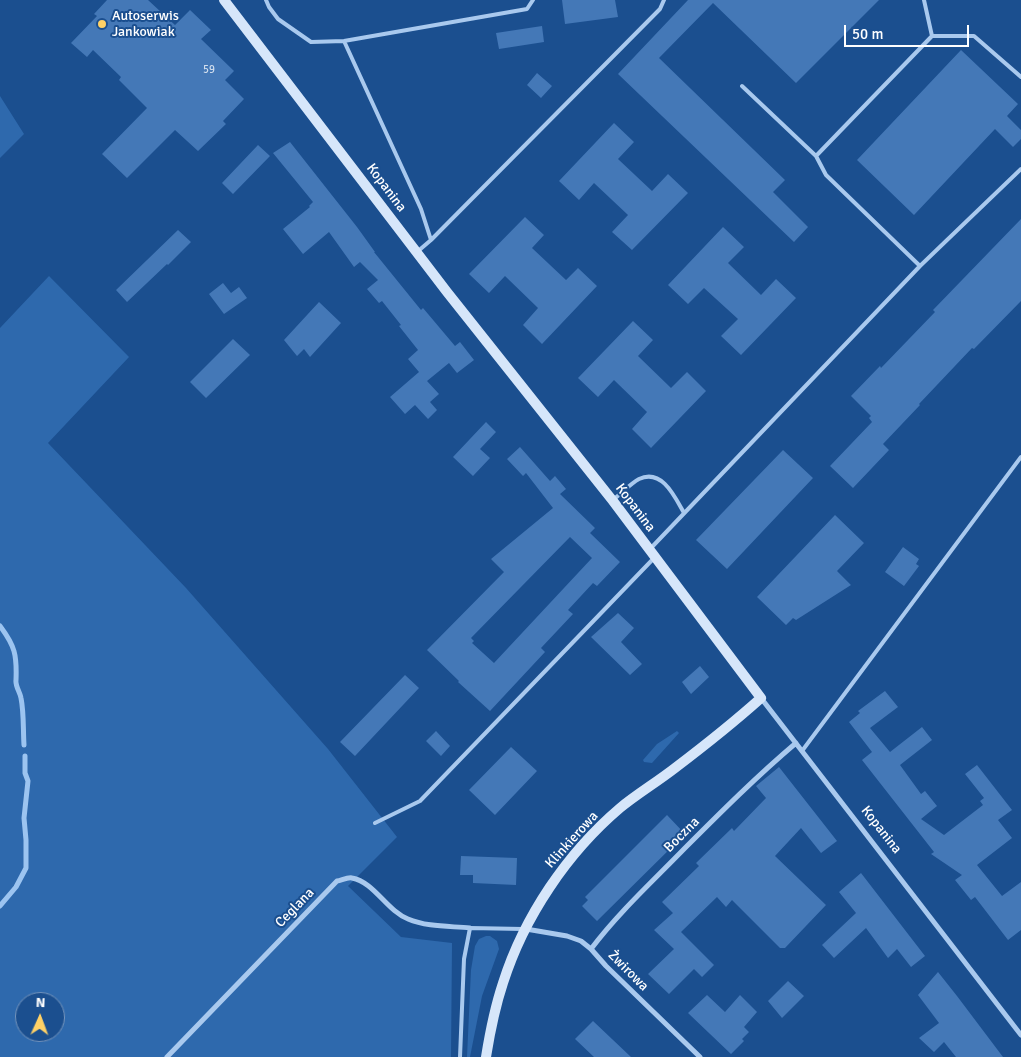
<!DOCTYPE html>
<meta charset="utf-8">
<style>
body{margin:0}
#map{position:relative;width:1021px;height:1057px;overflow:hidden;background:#1b4f8f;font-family:Signika,sans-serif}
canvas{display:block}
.north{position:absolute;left:15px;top:992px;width:50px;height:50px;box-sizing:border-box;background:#1b4f8f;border:1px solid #7695bc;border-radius:50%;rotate:2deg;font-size:14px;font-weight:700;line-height:20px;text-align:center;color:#fff}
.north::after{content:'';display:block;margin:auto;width:18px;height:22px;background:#ffd166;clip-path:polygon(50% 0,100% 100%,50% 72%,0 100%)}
.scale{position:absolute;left:844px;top:25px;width:125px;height:22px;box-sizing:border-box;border:2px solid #fff;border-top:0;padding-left:6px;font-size:15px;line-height:18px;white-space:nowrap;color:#fff;-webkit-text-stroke:4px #1b4f8f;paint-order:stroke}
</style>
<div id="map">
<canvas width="1021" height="1057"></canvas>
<div class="north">N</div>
<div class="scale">50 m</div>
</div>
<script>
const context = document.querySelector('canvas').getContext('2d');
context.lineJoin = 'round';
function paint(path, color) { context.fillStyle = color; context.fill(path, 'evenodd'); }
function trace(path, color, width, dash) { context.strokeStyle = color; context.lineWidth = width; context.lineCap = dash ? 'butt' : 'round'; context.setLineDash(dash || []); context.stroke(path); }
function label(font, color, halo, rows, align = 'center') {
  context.font = font + ' Signika,sans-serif'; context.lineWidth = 4; context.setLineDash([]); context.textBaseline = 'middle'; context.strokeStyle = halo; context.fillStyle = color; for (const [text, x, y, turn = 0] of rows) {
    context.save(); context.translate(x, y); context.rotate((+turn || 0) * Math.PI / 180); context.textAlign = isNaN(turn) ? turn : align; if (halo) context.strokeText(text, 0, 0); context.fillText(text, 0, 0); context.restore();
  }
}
const green = new Path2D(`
 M 0,96 L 24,134 L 0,158 Z
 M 49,276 L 129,357 L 48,443 L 186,588 L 328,749 L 397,837 L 348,886 L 401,937 L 452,943 L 451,1057 L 0,1057 L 0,328 ZM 25,1002 L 55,1002 L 55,1032 L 25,1032 Z
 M 677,731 L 679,733 L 652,763 L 644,762 L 643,760 L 657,744 Z
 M 486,936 L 490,936 L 497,941 L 499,949 L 482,996 L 470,1057 L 467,1057 L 471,970 L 475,946 L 479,939 Z`);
const stream = new Path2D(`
 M 0,626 C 15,646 17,655 16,680 C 15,686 20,692 21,698 C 24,713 23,729 24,745
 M 0,906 L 16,887 L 26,868 L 26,840 L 24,818 L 28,781 L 25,773 L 25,756`);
const building = new Path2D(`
 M 107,0 L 148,0 L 175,25 L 190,10 L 211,30 L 201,39 L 234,71 L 225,80 L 244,99 L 223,121 L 226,124 L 198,151 L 175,130 L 127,178 L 102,154 L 147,108 L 119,80 L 121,77 L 93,50 L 87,57 L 71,43 L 97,16 L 94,14 Z
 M 562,0 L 615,0 L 618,17 L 565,24 Z
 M 688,0 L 879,0 L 796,83 L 713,3 L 659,58 L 785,180 L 773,192 L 808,227 L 794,242 L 618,74 Z
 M 542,26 L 544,42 L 499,49 L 496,33 Z
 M 961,50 L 1018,104 L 1007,116 L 1021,130 L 1021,139 L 1013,147 L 995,129 L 914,215 L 857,160 Z
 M 537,73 L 552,86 L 541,98 L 527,85 Z
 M 614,123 L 634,142 L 618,159 L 652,191 L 668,174 L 688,193 L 632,250 L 612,232 L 628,215 L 594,183 L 579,200 L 559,181 Z
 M 290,142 L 357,227 L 375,252 L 374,252 L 421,310 L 423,308 L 455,346 L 460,342 L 474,360 L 457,373 L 449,363 L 427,381 L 439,394 L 430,402 L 437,410 L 428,419 L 415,405 L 405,414 L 390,397 L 419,372 L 408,359 L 418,350 L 399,326 L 401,325 L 382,301 L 379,303 L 367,289 L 378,280 L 360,262 L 354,267 L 329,232 L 303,254 L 283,229 L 310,207 L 309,206 L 313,202 L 273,153 Z
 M 258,145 L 270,156 L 233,194 L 222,183 Z
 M 525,217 L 544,235 L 532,248 L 566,280 L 578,268 L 597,286 L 542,344 L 523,325 L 538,308 L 505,276 L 489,293 L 469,274 Z
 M 1021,219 L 1021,301 L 974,349 L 972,348 L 919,404 L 920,405 L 883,444 L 889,450 L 853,488 L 830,466 L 872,422 L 869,418 L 871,416 L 851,396 L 880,366 L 881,368 L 935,312 L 933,310 Z
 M 723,227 L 744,247 L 728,263 L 761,295 L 776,279 L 796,298 L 741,355 L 721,336 L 738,319 L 704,288 L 688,304 L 668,285 Z
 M 178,230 L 191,242 L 168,265 L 167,264 L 127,302 L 116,290 Z
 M 223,283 L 231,293 L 239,287 L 247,298 L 224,314 L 209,294 Z
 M 319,302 L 341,323 L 310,357 L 304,349 L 297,356 L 284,340 Z
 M 633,321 L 653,340 L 638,356 L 671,388 L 687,372 L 706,391 L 651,448 L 632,429 L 647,412 L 614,380 L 598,397 L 578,378 Z
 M 233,339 L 250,355 L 206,398 L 190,382 Z
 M 486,422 L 496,432 L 480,449 L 490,458 L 473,476 L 453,457 Z
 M 520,447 L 550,481 L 555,476 L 566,489 L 560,494 L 595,528 L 590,533 L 620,562 L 597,586 L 593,583 L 568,610 L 573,614 L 541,648 L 545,652 L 490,711 L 458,682 L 459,681 L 427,650 L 504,572 L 491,559 L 553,508 L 526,473 L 523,476 L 507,459 ZM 570,537 L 592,558 L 494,663 L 472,643 L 474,641 L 471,638 Z
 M 783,450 L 813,478 L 727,569 L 696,540 Z
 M 835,515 L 864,543 L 837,571 L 851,585 L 796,620 L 793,618 L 786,625 L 757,597 Z
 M 903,547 L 919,559 L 916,564 L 919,566 L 904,586 L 885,572 Z
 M 618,613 L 634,628 L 621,642 L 642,664 L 630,675 L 591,637 Z
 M 700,666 L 709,677 L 691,694 L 682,682 Z
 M 405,675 L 419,688 L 355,756 L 340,742 Z
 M 885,691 L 898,707 L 870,728 L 890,752 L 922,727 L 932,740 L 900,765 L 921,794 L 925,791 L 937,806 L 921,819 L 944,835 L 983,805 L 980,801 L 984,798 L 965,774 L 977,765 L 1012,810 L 998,820 L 1012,838 L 977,865 L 1002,896 L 1021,882 L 1021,930 L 1008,940 L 975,897 L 971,900 L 955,880 L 962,875 L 931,854 L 934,852 L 862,760 L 872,752 L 849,722 L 860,713 L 858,711 Z
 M 436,731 L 450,746 L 441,756 L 426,741 Z
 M 511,747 L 537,771 L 495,815 L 469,790 Z
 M 779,767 L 837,841 L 821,853 L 801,828 L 775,856 L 826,905 L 785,948 L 780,948 L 732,900 L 726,907 L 717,897 L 681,932 L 714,965 L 702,977 L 694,969 L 669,994 L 648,974 L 674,949 L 654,930 L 673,913 L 662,902 L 699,866 L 696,863 L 732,828 L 734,831 L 766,798 L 756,786 Z
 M 667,815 L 685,834 L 597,921 L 582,906 L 588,900 L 585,897 Z
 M 461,856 L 517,858 L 516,885 L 473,883 L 473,875 L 460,875 Z
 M 861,873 L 925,956 L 911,967 L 897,949 L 888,958 L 866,928 L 834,958 L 822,945 L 856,913 L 839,892 Z
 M 938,972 L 957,996 L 1003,1057 L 956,1057 L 944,1042 L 934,1052 L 919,1038 L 939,1023 L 918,995 Z
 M 788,981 L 804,996 L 782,1018 L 768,1001 Z
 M 707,995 L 725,1012 L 740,995 L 757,1012 L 744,1027 L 749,1032 L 742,1039 L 744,1041 L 731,1054 L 688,1013 Z
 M 593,1021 L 631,1057 L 594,1057 L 575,1039 Z`);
const lane = new Path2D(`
 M 266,0 L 269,7 L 278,19 L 311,42 L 344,41 L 527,9 L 533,0
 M 924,0 L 932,36
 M 344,41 L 421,209 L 431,240
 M 742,86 L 816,156 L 826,175 L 920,266
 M 816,156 L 932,36 L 974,36 L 1021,77
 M 417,252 L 431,240 L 660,9 L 664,0
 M 614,499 C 622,493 630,484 639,479 C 662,468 675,497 684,513
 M 651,548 L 920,266 L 1021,169
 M 802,751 L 1021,457
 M 375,823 L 420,801 L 655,557
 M 460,1057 L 464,959 L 470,928 L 523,929`);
const street = new Path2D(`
 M 761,698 L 1021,1035
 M 526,929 L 567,936 L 581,941 L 591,949 L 606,966 L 700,1057
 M 591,949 C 619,912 653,881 685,848 C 721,812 757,776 796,743
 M 167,1057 L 337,881 C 342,880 348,877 352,878 C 374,882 387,911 408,919 C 427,927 449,926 470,928`);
const secondary = new Path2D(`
 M 224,0 L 447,292 L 613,501 L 761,698 C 733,723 704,746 675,768 C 657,782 637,794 620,808 C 567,853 524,917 503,983 C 495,1007 490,1032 486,1057`);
const markers = [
 [102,24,5,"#ffd166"]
];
const numberNames = [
 ["59",209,70]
];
const poiNames = [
 ["Autoserwis",112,16],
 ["Jankowiak",112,32]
];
const streetNames = [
 ["Kopanina",386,188,53],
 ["Kopanina",635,508,53],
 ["Kopanina",881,830,52],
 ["Boczna",682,835,-45],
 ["Klinkierowa",572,840,-48],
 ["Ceglana",295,908,-46],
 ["Żwirowa",628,971,45]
];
paint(green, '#2e69ad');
trace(stream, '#9cc4f0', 5);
paint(building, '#4478b7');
trace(lane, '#a9c9ee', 4);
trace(street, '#a9c9ee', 5);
trace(secondary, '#d6e6fa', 10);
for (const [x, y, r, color] of markers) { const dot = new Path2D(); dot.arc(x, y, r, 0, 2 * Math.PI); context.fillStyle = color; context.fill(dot); trace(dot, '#1b4f8f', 2); }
label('11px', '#d0dded', null, numberNames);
label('14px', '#fff', '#1b4f8f', poiNames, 'left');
label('14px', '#fff', '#1b4f8f', streetNames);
</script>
